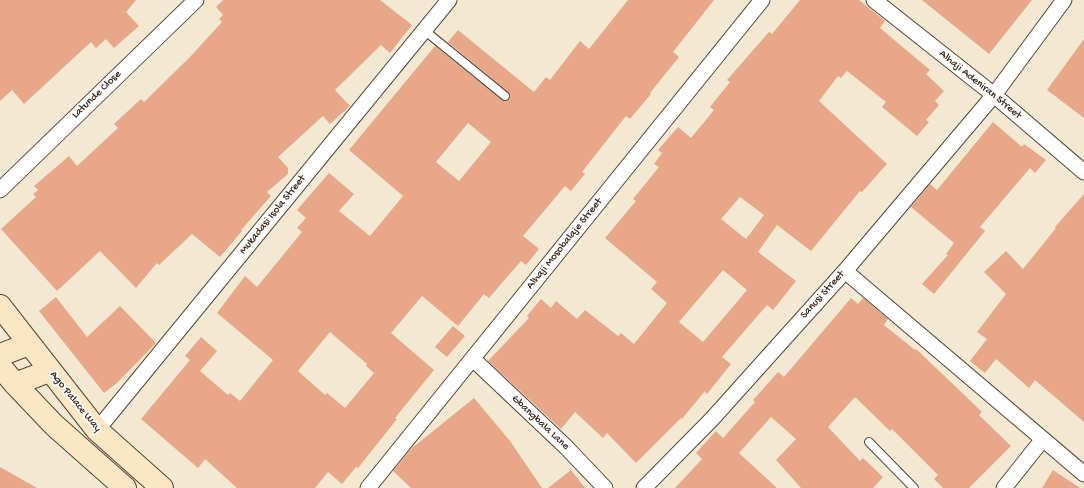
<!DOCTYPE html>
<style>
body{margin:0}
canvas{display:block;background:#f3e8d2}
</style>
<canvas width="1084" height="488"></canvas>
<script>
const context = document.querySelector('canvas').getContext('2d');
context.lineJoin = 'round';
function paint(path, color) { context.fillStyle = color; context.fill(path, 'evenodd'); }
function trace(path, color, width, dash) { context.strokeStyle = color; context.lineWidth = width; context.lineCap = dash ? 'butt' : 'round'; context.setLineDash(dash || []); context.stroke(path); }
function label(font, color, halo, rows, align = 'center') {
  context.font = font + ' "Gochi Hand",sans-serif'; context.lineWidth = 3.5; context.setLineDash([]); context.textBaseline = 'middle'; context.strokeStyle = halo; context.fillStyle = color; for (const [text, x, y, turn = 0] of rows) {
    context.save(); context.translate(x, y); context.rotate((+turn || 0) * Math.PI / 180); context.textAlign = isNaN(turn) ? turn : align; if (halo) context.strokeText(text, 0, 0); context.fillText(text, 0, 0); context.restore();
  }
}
const building = new Path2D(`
 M 0,0 L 136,0 L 126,12 L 139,26 L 114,48 L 106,39 L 96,48 L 91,42 L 24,104 L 12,90 L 0,101 Z
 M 223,0 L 380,0 L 412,25 L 390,53 L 381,45 L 335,90 L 350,106 L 330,124 L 323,116 L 278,157 L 288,168 L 288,174 L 267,192 L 271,196 L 241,230 L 242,231 L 220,257 L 192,234 L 159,265 L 157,263 L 136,288 L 100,251 L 57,291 L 1,229 L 36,197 L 33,194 L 38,190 L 34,186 L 69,156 L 77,166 L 118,128 L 114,124 L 141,99 L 144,102 L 190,57 L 222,22 L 219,19 L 223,15 L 216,7 Z
 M 628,0 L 714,0 L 673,52 L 679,57 L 650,93 L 651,94 L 630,119 L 626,116 L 582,172 L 585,174 L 571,191 L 565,186 L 523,236 L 539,249 L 526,265 L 521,261 L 489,298 L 484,294 L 458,326 L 422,296 L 391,333 L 434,370 L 395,418 L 397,419 L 358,468 L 356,467 L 342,484 L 328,472 L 315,488 L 237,488 L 205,459 L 198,468 L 141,419 L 190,360 L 185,356 L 201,337 L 217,351 L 200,371 L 228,395 L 230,393 L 240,401 L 273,360 L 217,313 L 245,276 L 257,287 L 302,232 L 297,228 L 306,218 L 297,210 L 329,173 L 354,194 L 339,211 L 370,236 L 403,196 L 349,150 L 435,46 L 502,100 L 507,101 L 510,97 L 508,92 L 448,42 L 458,30 L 534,92 L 546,77 L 550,80 L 580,41 L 589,49 ZM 468,123 L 491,142 L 459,181 L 436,162 ZM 330,332 L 367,364 L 366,366 L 374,373 L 345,408 L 327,393 L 325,395 L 298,371 Z
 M 800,0 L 859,0 L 885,21 L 880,28 L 930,70 L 926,74 L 944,91 L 935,101 L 939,105 L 926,120 L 929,122 L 917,136 L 882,107 L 886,102 L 847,71 L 841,78 L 838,76 L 819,101 L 887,164 L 862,192 L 860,191 L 811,251 L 777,225 L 758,252 L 796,281 L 773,310 L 767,305 L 722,357 L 731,364 L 707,394 L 705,391 L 682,419 L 681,418 L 636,463 L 607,433 L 603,438 L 575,412 L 561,429 L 488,361 L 529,318 L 527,316 L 541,299 L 551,308 L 556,301 L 577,319 L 585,310 L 618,336 L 621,333 L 634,344 L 667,303 L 651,289 L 657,282 L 605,238 L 636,201 L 633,199 L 659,167 L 654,164 L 662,153 L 658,150 L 678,127 L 691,138 L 714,110 L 710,107 L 730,82 L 727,80 L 769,32 L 772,34 ZM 740,197 L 764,215 L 746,239 L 721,219 ZM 723,270 L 747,290 L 703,342 L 679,322 Z
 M 922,0 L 1032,0 L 989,54 Z
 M 1084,39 L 1084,118 L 1047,90 Z
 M 993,122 L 1022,147 L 1024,144 L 1046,160 L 1035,173 L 1030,168 L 980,227 L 985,231 L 934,294 L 922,284 L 948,255 L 946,254 L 954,243 L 911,207 L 930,184 L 937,190 Z
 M 1084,194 L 1084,422 L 1035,380 L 1029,388 L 996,359 L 985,373 L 970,361 L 987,339 L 977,332 L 1006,294 L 984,272 L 1006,251 L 1023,269 L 1056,228 L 1055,227 Z
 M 56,297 L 87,337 L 120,306 L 156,343 L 117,383 L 104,393 L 39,311 Z
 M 851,298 L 858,304 L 863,298 L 888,319 L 884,325 L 915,350 L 916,349 L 956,387 L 982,412 L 979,415 L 1011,446 L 969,488 L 943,488 L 934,479 L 938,475 L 892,429 L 890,431 L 855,397 L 828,427 L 860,461 L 863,458 L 883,477 L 873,488 L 801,488 L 776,460 L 796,439 L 771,417 L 739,453 L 777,488 L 675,488 L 702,459 L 696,453 L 716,431 L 723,438 L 755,402 L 753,400 L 778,372 L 784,377 Z
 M 453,326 L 465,336 L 447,357 L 435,347 Z
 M 474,398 L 510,441 L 542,488 L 411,488 L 393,471 L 411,449 Z
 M 0,467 L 37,488 L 0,488 Z
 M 571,470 L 585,488 L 548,488 Z
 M 1053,470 L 1080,488 L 1042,488 Z`);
const service = new Path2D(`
 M 424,30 L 505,96
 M 869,442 L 914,488`);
const minor = new Path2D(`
 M 874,0 L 994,95 L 1084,172
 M 0,190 L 196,0
 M 845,271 L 1084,474
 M 473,359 L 566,447 L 605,488
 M 97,430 L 449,0
 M 368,488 L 762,0
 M 644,488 L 712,419 L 845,271 L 994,95 L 1064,0
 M 1004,488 L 1043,439`);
const secondary = new Path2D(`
 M 0,306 L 97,430 L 162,488
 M 0,355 L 29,344
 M 0,366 L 15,384 L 54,425 L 125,488
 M 15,384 L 49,371`);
const streetNames = [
 ["Alhaji Adeniran Street",980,85,39],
 ["Latunde Close",97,95,-44],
 ["Mukadasi Isola Street",273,215,-51],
 ["Alhaji Mosobalaje Street",565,244,-51],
 ["Sanusi Street",823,295,-48],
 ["Ago Palace Way",75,402,51],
 ["Gbangbala Lane",540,423,43]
];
paint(building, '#e7a788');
trace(service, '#574639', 10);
trace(minor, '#574639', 17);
trace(secondary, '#574639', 24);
trace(service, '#fff', 8);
trace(minor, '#fff', 15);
trace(secondary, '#fce6c4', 22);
label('11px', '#3b2a1e', '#fff', streetNames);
</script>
